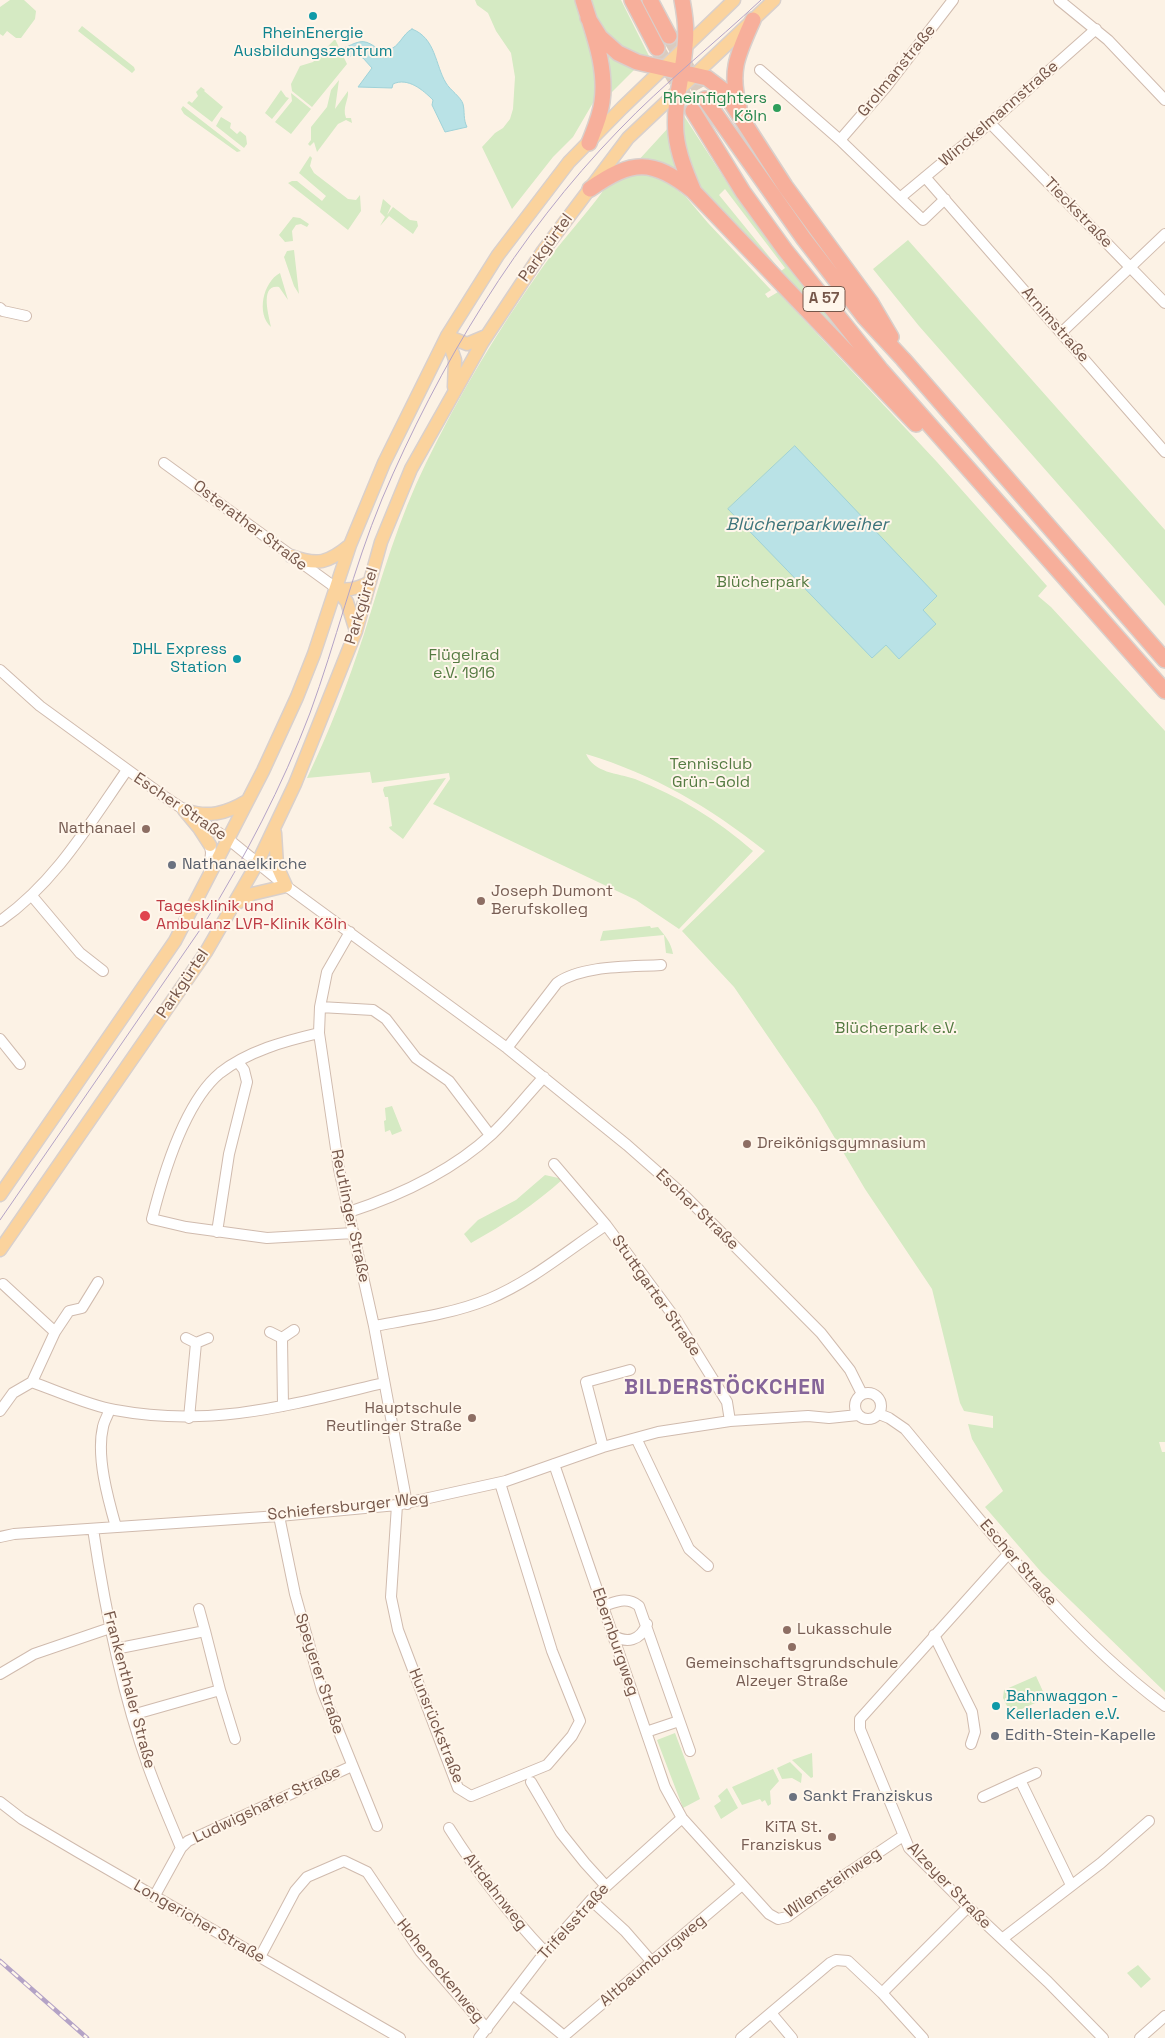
<!DOCTYPE html>
<meta charset="utf-8">
<style>
body{margin:0}
canvas{display:block;background:#fcf2e5}
</style>
<canvas width="1165" height="2038"></canvas>
<script>
const context = document.querySelector('canvas').getContext('2d');
context.lineJoin = 'round';
function paint(path, color) { context.fillStyle = color; context.fill(path, 'evenodd'); }
function trace(path, color, width, dash) { context.strokeStyle = color; context.lineWidth = width; context.lineCap = dash ? 'butt' : 'round'; context.setLineDash(dash || []); context.stroke(path); }
function label(font, color, halo, rows, align = 'center') {
  context.font = font + ' "Space Grotesk",sans-serif'; context.lineWidth = 4; context.setLineDash([]); context.textBaseline = 'middle'; context.strokeStyle = halo; context.fillStyle = color; for (const [text, x, y, turn = 0] of rows) {
    context.save(); context.translate(x, y); context.rotate((+turn || 0) * Math.PI / 180); context.textAlign = isNaN(turn) ? turn : align; if (halo) context.strokeText(text, 0, 0); context.fillText(text, 0, 0); context.restore();
  }
}
const green = new Path2D(`
 M 10,0 L 24,0 L 36,11 L 35,19 L 21,38 L 16,38 L 7,31 L 3,36 L 0,34 L 0,7 Z
 M 475,0 L 578,0 L 593,50 L 597,96 L 573,137 L 553,157 L 512,209 L 482,147 L 495,133 L 503,128 L 510,119 L 513,109 L 515,77 L 511,53 L 496,31 L 488,13 L 477,5 Z
 M 590,0 L 621,0 L 649,56 L 647,58 C 613,49 601,32 590,0 Z
 M 82,26 L 134,67 L 135,70 L 132,73 L 78,31 Z
 M 335,39 L 347,64 L 312,107 L 292,91 L 291,84 L 300,66 L 313,62 Z
 M 602,47 L 637,67 L 606,98 Z
 M 339,80 L 335,109 L 348,91 C 349,100 342,107 346,118 L 351,118 L 352,123 L 346,120 L 338,124 L 317,152 L 314,142 L 310,146 L 308,144 L 311,140 L 311,127 L 327,107 L 331,90 Z
 M 201,87 L 205,90 L 204,91 L 223,107 L 212,122 L 187,103 L 189,101 L 192,103 L 198,96 L 196,92 Z
 M 281,90 L 286,97 L 289,98 L 272,119 L 265,113 Z
 M 291,93 L 311,109 L 291,134 L 275,122 L 292,101 Z
 M 183,106 L 241,151 L 237,152 L 184,114 L 181,109 Z
 M 684,116 L 733,192 L 782,259 L 855,350 L 705,194 C 690,172 682,144 684,116 ZM 725,189 L 785,268 L 781,271 L 719,195 Z
 M 221,117 L 231,123 L 230,128 L 237,134 L 240,131 L 246,136 L 247,144 L 244,148 L 216,126 Z
 M 669,127 L 672,155 L 680,176 L 636,163 Z
 M 310,156 L 312,158 L 310,166 L 314,173 L 348,199 L 356,200 L 360,195 L 361,211 L 348,230 L 288,183 L 292,181 L 297,181 L 322,201 L 326,196 L 299,173 Z
 M 629,172 L 653,175 L 667,182 L 686,197 L 708,223 L 771,290 L 765,294 L 768,298 L 778,292 L 937,462 L 1047,586 L 1038,596 L 1051,607 L 1165,731 L 1165,1442 L 1159,1442 L 1162,1452 L 1165,1452 L 1165,1692 L 1042,1573 L 985,1507 L 1003,1491 L 972,1439 L 968,1424 L 993,1428 L 993,1416 L 964,1411 L 960,1403 L 932,1289 L 865,1189 L 817,1108 L 734,987 L 682,931 L 765,851 C 708,806 655,775 586,754 C 594,773 617,773 635,779 C 678,796 717,819 753,851 L 679,929 L 636,900 L 433,804 L 450,779 L 449,773 L 372,783 L 370,772 L 307,778 C 329,732 348,683 364,634 C 382,576 399,518 426,463 C 459,395 498,330 542,268 C 561,241 584,217 603,191 L 595,194 Z
 M 383,199 L 391,206 L 387,215 L 393,207 L 410,220 L 417,221 L 418,226 L 413,234 L 389,216 L 380,226 L 385,217 L 380,212 Z
 M 293,217 L 300,218 L 309,224 L 307,227 L 301,224 L 296,225 L 292,231 L 293,241 L 285,242 L 279,235 Z
 M 908,240 L 1165,530 L 1165,606 L 919,326 L 873,269 Z
 M 294,250 L 299,294 L 294,286 L 284,257 L 287,251 Z
 M 280,273 L 288,300 L 279,287 C 259,284 269,316 271,327 C 256,314 263,282 280,273 Z
 M 446,778 L 403,839 L 390,829 L 389,827 L 392,826 L 388,797 L 385,797 L 383,790 L 384,787 Z
 M 650,926 L 651,928 L 658,927 C 665,936 671,942 673,954 L 666,953 L 664,935 L 600,941 L 603,931 Z
 M 392,1106 L 402,1131 L 392,1135 L 390,1130 L 385,1132 L 384,1121 L 386,1120 L 385,1108 Z
 M 545,1175 L 563,1179 C 534,1205 505,1224 471,1243 L 464,1234 L 478,1220 L 516,1200 Z
 M 1036,1676 L 1046,1698 L 1011,1714 L 1003,1698 L 1004,1690 Z
 M 675,1733 L 700,1799 L 683,1808 L 657,1740 Z
 M 812,1753 L 813,1777 L 811,1778 L 792,1760 Z
 M 790,1762 L 802,1774 L 801,1783 L 792,1778 L 782,1779 L 777,1768 Z
 M 773,1769 L 779,1781 L 770,1791 L 771,1804 L 768,1806 L 765,1800 L 762,1802 L 760,1799 L 742,1805 L 732,1787 Z
 M 727,1788 L 738,1808 L 721,1819 L 714,1806 L 721,1801 L 718,1796 Z
 M 1138,1965 L 1151,1979 L 1141,1988 L 1127,1973 Z`);
const water = new Path2D(`
 M 412,29 C 436,38 435,65 446,83 C 450,90 461,97 463,104 C 465,112 463,119 467,127 L 445,132 L 432,105 L 433,100 C 423,90 408,77 393,84 L 392,88 L 358,87 L 372,68 L 363,58 L 353,54 L 348,58 L 344,48 C 349,46 354,43 359,42 C 371,39 377,53 388,50 C 400,47 402,34 412,29 Z
 M 795,446 L 937,596 L 923,610 L 936,624 L 899,659 L 886,645 L 872,658 L 728,509 Z`);
const highwayTunnel = new Path2D(`
 M 669,36 L 705,99
 M 657,48 L 693,111`);
const minor = new Path2D(`
 M 1059,0 L 1108,40 L 1165,100
 M 760,70 L 840,140 L 923,220 L 945,199
 M 990,123 L 1165,303
 M 840,140 L 886,87 L 953,0
 M 925,177 L 1165,452
 M 901,197 L 990,123 L 1096,29
 M 0,308 L 3,311 L 26,316
 M 1062,332 L 1165,234
 M 164,463 L 336,588
 M 0,670 L 40,706 L 165,797 L 228,839 L 286,886 L 507,1048 L 627,1145 L 686,1197 L 821,1333 L 850,1370 L 862,1394
 M 209,871 L 211,853 L 210,845
 M 32,896 L 80,953 L 103,971
 M 0,921 C 55,883 90,823 127,770
 M 350,932 L 327,972 L 320,1007 L 319,1033 L 339,1169 L 374,1326 L 407,1504
 M 320,1007 L 373,1010 L 386,1019 L 416,1058 L 449,1081 L 490,1135
 M 319,1033 C 285,1041 248,1051 220,1073 C 185,1102 163,1175 152,1219 L 186,1227 L 267,1238 L 354,1233
 M 0,1039 L 20,1064
 M 507,1048 L 557,983 C 582,965 630,967 661,965
 M 554,1164 L 606,1225
 M 349,1212 C 401,1195 451,1172 492,1134 C 511,1116 526,1096 544,1077
 M 217,1232 L 229,1154 L 247,1082 L 244,1070 L 238,1062
 M 3,1284 L 55,1332 L 32,1382
 M 374,1326 C 413,1319 452,1314 489,1299 C 532,1281 568,1250 606,1225 L 675,1318 L 727,1402 L 730,1421
 M 55,1332 L 69,1311 L 82,1308 L 98,1282
 M 270,1332 L 282,1338
 M 186,1338 L 196,1343
 M855 1406a13 13 0 1 1 26 0a13 13 0 1 1-26 0Z
 M 283,1406 L 282,1338 L 294,1330
 M 110,1409 C 108,1415 104,1421 103,1427 C 96,1456 108,1499 116,1527
 M 0,1411 L 13,1393 L 32,1382 C 57,1391 90,1406 115,1410 C 212,1428 290,1405 383,1383
 M 879,1414 L 889,1418 L 905,1429 C 986,1526 1063,1630 1165,1706
 M 189,1418 L 196,1343 L 208,1338
 M 636,1438 L 689,1549 L 708,1566
 M 603,1447 L 586,1382 L 630,1370
 M 554,1464 L 665,1787 L 682,1818 L 769,1914 L 778,1919 L 787,1917 L 842,1877 L 903,1836
 M 397,1505 L 391,1597 L 398,1630 L 458,1788 L 471,1796 L 547,1765 L 572,1736 L 580,1721 L 552,1651 L 500,1483
 M 279,1516 L 295,1594 L 322,1690 L 377,1826
 M 93,1529 C 105,1609 121,1690 148,1766 C 158,1794 170,1821 181,1848
 M 0,1537 L 14,1534 L 279,1516 L 397,1505 L 506,1481 L 603,1447 L 658,1432 L 730,1421 L 808,1416 L 829,1418 L 858,1415
 M 1009,1553 L 860,1719 L 860,1729 L 909,1848 L 968,1907 L 1048,1982 L 1103,2038
 M 603,1606 C 616,1602 627,1596 639,1606 L 690,1751
 M 199,1609 L 205,1631
 M 612,1635 C 627,1644 640,1641 647,1624
 M 934,1635 L 972,1712 L 975,1732 L 971,1744
 M 115,1649 L 205,1631 L 220,1690 L 132,1715
 M 0,1674 L 34,1654 L 110,1628
 M 220,1690 L 235,1739
 M 646,1732 L 679,1721
 M 1036,1773 L 1020,1780 L 1071,1885
 M 531,1782 L 561,1833 L 585,1863 L 605,1885
 M 983,1797 L 1020,1780
 M 0,1802 L 22,1819 L 78,1852 L 400,2038
 M 449,1828 C 478,1874 508,1913 545,1952
 M 154,1897 L 181,1848 L 188,1841 L 352,1766
 M 591,1900 L 625,1931 L 652,1962
 M 1002,1939 L 1101,1863 L 1149,1821
 M 260,1957 L 295,1891 L 307,1877 L 344,1861 L 367,1872 L 420,1951 L 487,2029
 M 882,1993 L 968,1907
 M 513,1994 L 564,2036 L 742,1885
 M 771,2013 L 792,2038
 M 479,2038 L 545,1952 L 591,1900 L 682,1818
 M 741,2038 L 830,1963 L 836,1960 L 848,1961 L 882,1993 L 923,2038
 M 1140,2038 L 1165,2016`);
const major = new Path2D(`
 M 447,336 L 455,360 L 454,387
 M 447,336 L 467,344 L 486,336
 M 291,556 C 318,566 328,563 350,545
 M 336,588 L 347,602 L 356,631
 M 336,588 C 348,592 359,588 370,582
 M 184,810 C 208,818 225,814 247,801
 M 184,810 L 199,828 L 210,845
 M 237,903 L 252,894 L 286,886 L 277,866 L 275,833
 M 0,1195 L 175,941 L 228,839 L 263,771 L 297,697 L 314,654 L 350,545 L 384,463 L 447,336 L 498,255 L 569,162 L 622,108 L 734,0
 M 0,1250 L 206,952 L 258,862 L 295,784 L 356,631 L 381,542 L 411,469 L 482,343 L 543,251 L 628,138 L 774,0`);
const highway = new Path2D(`
 M 583,0 C 593,33 607,67 602,102 C 600,117 594,130 589,143
 M 632,0 L 657,48
 M 650,0 L 669,36
 M 682,0 C 685,15 687,31 685,46 C 683,76 673,103 676,134 C 678,154 686,173 694,192 L 916,424
 M 588,18 L 600,37 L 618,53 L 637,62 L 707,78 L 723,90 L 785,186 L 871,303 L 891,337
 M 705,99 L 804,239 L 865,318 L 903,359 L 1165,660
 M 739,107 C 729,70 738,54 753,20
 M 693,111 L 743,192 L 785,250 L 881,370 L 1165,691
 M 590,189 C 632,160 652,158 693,191`);
const tram = new Path2D(`
 M 0,1220 L 204,924 C 245,857 282,787 310,713 C 336,642 353,569 382,499 C 439,365 517,235 619,130 C 663,84 714,44 761,0`);
const rail = new Path2D(`
 M 0,1961 L 87,2038`);
const markers = [
 [313,16,5,"#0f9aa8"],
 [777,108,5,"#2e9e5b"],
 [237,659,5,"#0f9aa8"],
 [146,829,5,"#8d6e63"],
 [172,865,5,"#6b7280"],
 [481,901,5,"#8d6e63"],
 [145,916,6,"#e0444e"],
 [747,1144,5,"#8d6e63"],
 [472,1418,5,"#8d6e63"],
 [787,1630,5,"#8d6e63"],
 [792,1647,5,"#8d6e63"],
 [996,1706,5,"#0f9aa8"],
 [995,1736,5,"#6b7280"],
 [793,1797,5,"#6b7280"],
 [832,1837,5,"#8d6e63"]
];
const shields = [
 [824,299,42]
];
const shieldNames = [
 ["A 57",824,299]
];
const cultureNames = [
 ["RheinEnergie",313,34],
 ["Ausbildungszentrum",313,52],
 ["DHL Express",227,650,"right"],
 ["Station",227,668,"right"],
 ["Bahnwaggon -",1006,1697,"left"],
 ["Kellerladen e.V.",1006,1715,"left"]
];
const streetNames = [
 ["Grolmanstraße",897,71,-51],
 ["Winckelmannstraße",999,114,-41],
 ["Tieckstraße",1078,213,46],
 ["Parkgürtel",546,248,-54],
 ["Arnimstraße",1055,325,49],
 ["Osterather Straße",250,526,37],
 ["Parkgürtel",362,606,-73],
 ["Escher Straße",180,807,34],
 ["Parkgürtel",183,984,-56],
 ["Escher Straße",697,1210,44],
 ["Reutlinger Straße",350,1216,78],
 ["Stuttgarter Straße",656,1296,55],
 ["Schiefersburger Weg",348,1507,-6],
 ["Escher Straße",1018,1563,49],
 ["Ebernburgweg",615,1642,71],
 ["Speyerer Straße",319,1674,72],
 ["Frankenthaler Straße",129,1690,75],
 ["Hunsrückstraße",436,1726,68],
 ["Ludwigshafer Straße",267,1805,-25],
 ["Wilensteinweg",833,1883,-34],
 ["Alzeyer Straße",949,1886,46],
 ["Altdahnweg",495,1892,52],
 ["Longericher Straße",199,1922,30],
 ["Trifelsstraße",574,1922,-48],
 ["Altbaumburgweg",653,1961,-40],
 ["Hoheneckenweg",440,1971,51]
];
const leisureNames = [
 ["Rheinfighters",767,99],
 ["Köln",767,117]
];
const parkNames = [
 ["Blücherpark",763,583],
 ["Flügelrad",464,656],
 ["e.V. 1916",464,674],
 ["Tennisclub",711,765],
 ["Grün-Gold",711,783],
 ["Blücherpark e.V.",896,1029]
];
const educationNames = [
 ["Nathanael",136,829],
 ["Joseph Dumont",491,892,"left"],
 ["Berufskolleg",491,910,"left"],
 ["Dreikönigsgymnasium",757,1144,"left"],
 ["Hauptschule",462,1409],
 ["Reutlinger Straße",462,1427],
 ["Lukasschule",797,1630,"left"],
 ["Gemeinschaftsgrundschule",792,1664,"center"],
 ["Alzeyer Straße",792,1682,"center"],
 ["KiTA St.",822,1828],
 ["Franziskus",822,1846]
];
const worshipNames = [
 ["Nathanaelkirche",182,865],
 ["Edith-Stein-Kapelle",1005,1736],
 ["Sankt Franziskus",803,1797]
];
const healthNames = [
 ["Tagesklinik und",156,907],
 ["Ambulanz LVR-Klinik Köln",156,925]
];
const waterNames = [
 ["Blücherparkweiher",807,525]
];
const districtNames = [
 ["BILDERSTÖCKCHEN",725,1388]
];
paint(green, '#d5eac3');
paint(water, '#b9e2e6');
trace(water, '#9fd2d8', 1);
trace(highwayTunnel, '#dacbbe', 15, [15, 8]);
trace(minor, '#d0bbae', 12);
trace(major, '#d9d0cc', 15);
trace(highway, '#d9d0cc', 18);
trace(minor, '#fff', 10);
trace(major, '#fbd39d', 12);
trace(highway, '#f7af9b', 15);
trace(tram, '#b4a3c6', 1);
trace(rail, '#b4a3c6', 4.5);
trace(rail, '#fff6eb', 2.5, [8]);
for (const [x, y, r, color] of markers) { const dot = new Path2D(); dot.arc(x, y, r, 0, 2 * Math.PI); context.fillStyle = color; context.fill(dot); trace(dot, '#fff6eb', 2); }
for (const [x, y, w] of shields) { const box = new Path2D(); box.roundRect(x - w / 2, y - 12.5, w, 25, 4); context.fillStyle = '#fff6eb'; context.fill(box); trace(box, '#76574a', 1); }
label('bold 15px', '#76574a', null, shieldNames);
label('16px', '#0d838f', '#fff6eb', cultureNames);
label('16px', '#76574a', '#fff6eb', streetNames);
label('16px', '#27864d', '#fff6eb', leisureNames, 'right');
label('16px', '#557b42', '#fff6eb', parkNames);
label('16px', '#785e54', '#fff6eb', educationNames, 'right');
label('16px', '#5b616d', '#fff6eb', worshipNames, 'left');
label('16px', '#be3a42', '#fff6eb', healthNames, 'left');
label('italic 18px', '#3d747b', '#fff6eb', waterNames);
context.letterSpacing = '1px';
label('bold 21px', '#856599', '#fff6eb', districtNames);
context.letterSpacing = '0px';
</script>
